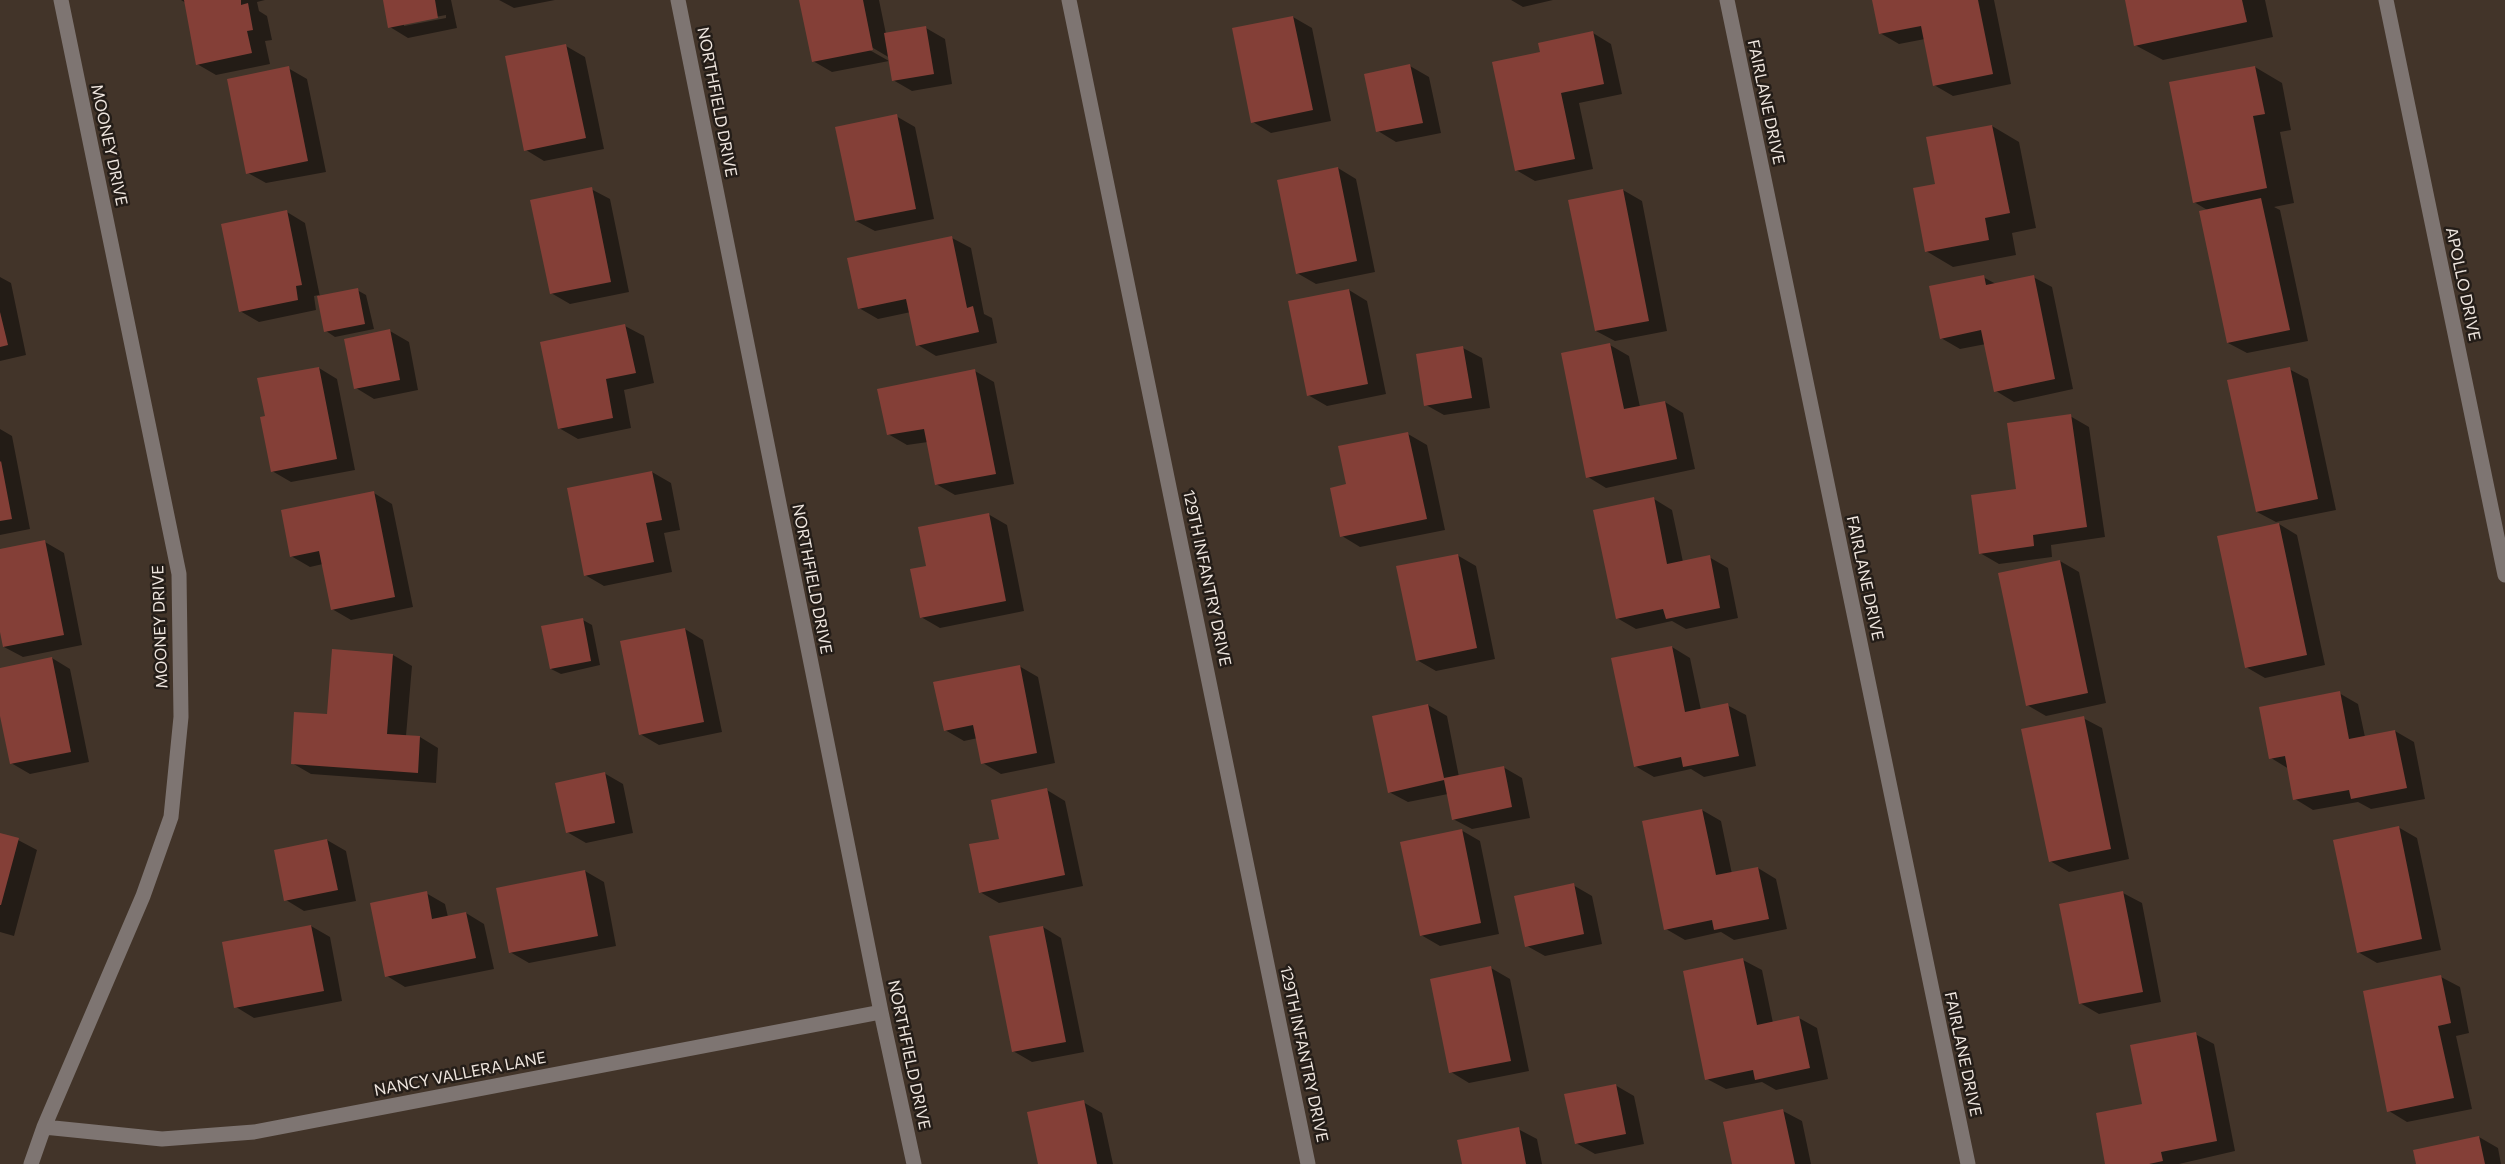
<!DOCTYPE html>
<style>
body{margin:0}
canvas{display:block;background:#423429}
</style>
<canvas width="2505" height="1164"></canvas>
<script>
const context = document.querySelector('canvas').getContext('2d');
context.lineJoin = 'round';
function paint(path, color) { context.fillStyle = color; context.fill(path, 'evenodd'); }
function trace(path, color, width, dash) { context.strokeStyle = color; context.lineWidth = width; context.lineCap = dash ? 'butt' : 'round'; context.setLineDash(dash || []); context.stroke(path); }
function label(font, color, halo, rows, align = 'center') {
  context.font = font + ' Commissioner,sans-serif'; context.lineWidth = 5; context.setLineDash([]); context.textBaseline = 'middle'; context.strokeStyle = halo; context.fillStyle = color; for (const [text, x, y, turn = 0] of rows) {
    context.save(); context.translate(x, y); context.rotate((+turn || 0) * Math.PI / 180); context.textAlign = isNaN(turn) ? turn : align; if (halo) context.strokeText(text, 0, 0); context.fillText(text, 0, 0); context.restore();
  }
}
const shadow = new Path2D(`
 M 181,0 L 265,0 L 257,2 L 259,11 L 267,16 L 272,40 L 265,41 L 270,64 L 216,75 L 197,64 L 186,3 Z
 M 384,0 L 451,0 L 457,28 L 408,38 L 390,27 ZM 446,15 L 446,18 L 404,26 L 404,23 Z
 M 499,0 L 555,0 L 514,8 Z
 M 801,0 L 879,0 L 886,34 L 926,28 L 945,39 L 952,84 L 912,91 L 893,80 L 890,58 L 868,45 L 866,48 L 889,61 L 832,72 L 813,61 Z
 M 1511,0 L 1553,0 L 1523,7 Z
 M 1873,0 L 1994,0 L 2011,84 L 1953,96 L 1934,85 L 1925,39 L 1899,44 L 1880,33 Z
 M 2126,0 L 2265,0 L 2273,37 L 2163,60 L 2135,45 Z
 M 1293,17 L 1312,28 L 1331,121 L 1271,133 L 1253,122 Z
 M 1593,33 L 1611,44 L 1622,94 L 1579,103 L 1593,169 L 1535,181 L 1516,170 L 1542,53 Z
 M 566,46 L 585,57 L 604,149 L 544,161 L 526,150 Z
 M 1410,66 L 1429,77 L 1441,133 L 1396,142 L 1378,131 Z
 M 2255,67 L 2282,83 L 2291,130 L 2280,132 L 2294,203 L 2274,207 L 2280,210 L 2308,341 L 2247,353 L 2228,343 L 2209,211 L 2194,202 Z
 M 288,68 L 307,79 L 326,172 L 266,183 L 248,173 Z
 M 896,116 L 915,127 L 934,219 L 875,231 L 856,221 Z
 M 1992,126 L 2019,142 L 2036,228 L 2012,233 L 2016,255 L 1953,267 L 1926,251 L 1937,185 Z
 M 1338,168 L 1356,179 L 1375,272 L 1316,284 L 1297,273 Z
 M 591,189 L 610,199 L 629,292 L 570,304 L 551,293 Z
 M 1623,190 L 1642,201 L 1667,331 L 1615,341 L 1596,331 Z
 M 287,212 L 305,223 L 320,297 L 357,290 L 366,295 L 374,329 L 335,337 L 326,331 L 319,295 L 314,296 L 316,310 L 259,322 L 240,311 Z
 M 952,238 L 971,248 L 984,314 L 992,318 L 997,343 L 936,356 L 918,345 L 911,312 L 878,319 L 859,308 Z
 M 0,277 L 11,283 L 26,355 L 0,361 Z
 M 1983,277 L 1996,284 L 2033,277 L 2052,287 L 2073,389 L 2014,402 L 1996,391 L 1986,344 L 1960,349 L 1941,338 Z
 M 1349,290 L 1367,301 L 1386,394 L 1327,406 L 1308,395 Z
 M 625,326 L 644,336 L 654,383 L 624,390 L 631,428 L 578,439 L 559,428 Z
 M 390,331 L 409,342 L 418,390 L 374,399 L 356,388 Z
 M 1610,345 L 1629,356 L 1640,407 L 1665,402 L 1683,413 L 1695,469 L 1606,488 L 1588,477 Z
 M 1463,348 L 1482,358 L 1490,408 L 1444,415 L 1426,405 Z
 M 319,368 L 337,379 L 355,470 L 291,482 L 272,471 L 266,417 Z
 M 2289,369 L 2308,379 L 2336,510 L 2276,522 L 2257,512 Z
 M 975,371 L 994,382 L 1014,484 L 955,495 L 936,484 L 928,442 L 907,445 L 888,434 Z
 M 2070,416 L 2089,427 L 2105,537 L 2051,545 L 2052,557 L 1999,564 L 1980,553 L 2018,490 Z
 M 0,429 L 12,436 L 30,529 L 0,535 Z
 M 1408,434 L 1427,445 L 1445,530 L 1360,547 L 1342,536 L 1347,486 Z
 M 652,472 L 671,483 L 680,530 L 664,533 L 672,572 L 604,586 L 585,575 Z
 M 374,493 L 392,504 L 413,607 L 351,620 L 332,609 L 323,564 L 310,567 L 291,556 Z
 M 1654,499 L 1672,510 L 1683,562 L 1709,557 L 1728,568 L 1738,618 L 1686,629 L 1672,621 L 1636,629 L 1617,618 Z
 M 988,514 L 1007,525 L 1024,611 L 940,628 L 921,617 L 928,567 Z
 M 2279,524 L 2297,535 L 2325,665 L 2265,678 L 2246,667 Z
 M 45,542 L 64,553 L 82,645 L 23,657 L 4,647 L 0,625 L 0,551 Z
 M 1457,555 L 1476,566 L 1495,659 L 1436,671 L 1417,660 Z
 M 2060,561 L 2079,572 L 2106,703 L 2046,716 L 2027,705 Z
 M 583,620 L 592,625 L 600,665 L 561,674 L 551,669 Z
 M 685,629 L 703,640 L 722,732 L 659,745 L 640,734 Z
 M 1672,647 L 1690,658 L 1701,710 L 1727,705 L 1746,715 L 1756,766 L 1704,777 L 1691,769 L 1654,777 L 1635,766 Z
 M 393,655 L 412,666 L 406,736 L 420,737 L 438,748 L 436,783 L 311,774 L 292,763 L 329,715 Z
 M 52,658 L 70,669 L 89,762 L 30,774 L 11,763 L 0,708 L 0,669 Z
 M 1019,666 L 1038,677 L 1055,763 L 1001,774 L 983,763 L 978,738 L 964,741 L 945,730 Z
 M 2339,693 L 2358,704 L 2365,737 L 2395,731 L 2414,742 L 2425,799 L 2371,809 L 2358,802 L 2313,810 L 2295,799 L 2289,769 L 2271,758 Z
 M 1428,705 L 1447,716 L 1459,777 L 1503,767 L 1522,778 L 1530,818 L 1472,829 L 1453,819 L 1448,794 L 1408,802 L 1389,792 Z
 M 2083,718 L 2102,728 L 2129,859 L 2069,872 L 2050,861 Z
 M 604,773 L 623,784 L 633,833 L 586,843 L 567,832 Z
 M 1047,790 L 1065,801 L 1083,886 L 999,903 L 980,892 L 1001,840 Z
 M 1702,810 L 1721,821 L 1732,874 L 1758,868 L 1776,879 L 1787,929 L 1734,940 L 1721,932 L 1685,940 L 1666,929 Z
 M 2398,827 L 2417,838 L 2441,950 L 2377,963 L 2358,952 Z
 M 1461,830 L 1480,841 L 1499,934 L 1440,946 L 1421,935 Z
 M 0,835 L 18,840 L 37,850 L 14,936 L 0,932 Z
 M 327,840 L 346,851 L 356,901 L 304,911 L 286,900 Z
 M 585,871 L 604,882 L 616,946 L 529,963 L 510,952 Z
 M 1573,885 L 1592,896 L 1602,944 L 1545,956 L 1527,946 Z
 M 426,893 L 445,904 L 448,917 L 466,913 L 484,924 L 494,969 L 405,987 L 387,976 Z
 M 2123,893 L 2142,903 L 2161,1002 L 2099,1014 L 2080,1003 Z
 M 311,926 L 330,937 L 342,1001 L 254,1018 L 236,1007 Z
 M 1043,927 L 1061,938 L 1084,1052 L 1032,1062 L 1013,1051 Z
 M 1743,960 L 1762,970 L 1773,1023 L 1799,1018 L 1817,1028 L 1828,1079 L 1776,1090 L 1762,1082 L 1726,1089 L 1707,1079 Z
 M 1491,968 L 1510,979 L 1529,1071 L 1469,1083 L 1451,1072 Z
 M 2441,977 L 2460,987 L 2469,1033 L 2456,1036 L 2472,1109 L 2407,1122 L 2389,1111 Z
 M 2195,1034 L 2214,1044 L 2235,1151 L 2179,1164 L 2107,1164 L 2144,1106 Z
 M 1615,1085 L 1634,1096 L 1644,1144 L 1595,1154 L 1576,1143 Z
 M 1083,1102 L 1102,1113 L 1113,1164 L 1040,1164 Z
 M 1783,1111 L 1802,1121 L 1811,1164 L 1733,1164 Z
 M 1518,1129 L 1537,1139 L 1542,1164 L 1464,1164 Z
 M 2479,1137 L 2498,1148 L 2501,1164 L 2418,1164 Z`);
const building = new Path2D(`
 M 184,0 L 241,0 L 241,5 L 248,3 L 253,30 L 247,31 L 252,53 L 196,65 Z
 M 383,0 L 435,0 L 438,18 L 388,28 Z
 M 799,0 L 863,0 L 873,50 L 812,62 Z
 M 1872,0 L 1978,0 L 1993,74 L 1933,86 L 1921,26 L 1879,34 Z
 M 2125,0 L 2242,0 L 2247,22 L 2134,46 Z
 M 1293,16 L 1313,110 L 1251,123 L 1232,28 Z
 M 926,26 L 934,74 L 892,81 L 884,33 Z
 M 1593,31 L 1604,84 L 1561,93 L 1575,159 L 1515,171 L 1492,62 L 1540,52 L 1538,43 Z
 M 566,44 L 586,138 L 524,151 L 505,56 Z
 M 1410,64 L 1423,123 L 1376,132 L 1364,74 Z
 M 289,66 L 308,161 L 246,174 L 227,79 Z
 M 2255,66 L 2265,114 L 2253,116 L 2267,188 L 2193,203 L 2169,82 Z
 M 897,114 L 916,209 L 855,221 L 835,127 Z
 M 1992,125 L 2010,213 L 1985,218 L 1989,240 L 1925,252 L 1913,188 L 1935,184 L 1926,137 Z
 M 1338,167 L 1357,261 L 1296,274 L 1277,180 Z
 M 592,187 L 611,282 L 550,294 L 530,200 Z
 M 1623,189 L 1649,321 L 1595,331 L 1568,200 Z
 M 2261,198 L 2290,330 L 2227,343 L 2199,211 Z
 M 287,210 L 302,285 L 296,286 L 298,300 L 239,312 L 221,224 Z
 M 952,236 L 967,308 L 973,306 L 979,332 L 916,346 L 906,299 L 858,309 L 847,258 Z
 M 1984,275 L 1986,285 L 2034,275 L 2055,379 L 1994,392 L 1981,330 L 1940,339 L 1929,286 Z
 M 358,288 L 365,324 L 324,332 L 317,296 Z
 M 1349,289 L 1368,384 L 1307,396 L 1288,301 Z
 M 0,312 L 8,345 L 0,347 Z
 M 625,324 L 636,373 L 606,379 L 613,418 L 558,429 L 540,342 Z
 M 390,329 L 400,380 L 354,389 L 344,339 Z
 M 1610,343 L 1624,409 L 1665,401 L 1677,459 L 1586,478 L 1561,353 Z
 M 1463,346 L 1472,398 L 1424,406 L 1416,354 Z
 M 319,367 L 337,459 L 271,472 L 260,417 L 265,416 L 257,378 Z
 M 2290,367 L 2318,499 L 2256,512 L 2227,380 Z
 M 975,369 L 996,474 L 935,485 L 924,429 L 887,435 L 877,389 Z
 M 2071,414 L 2087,527 L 2033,535 L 2034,546 L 1979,554 L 1971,495 L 2016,489 L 2007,423 Z
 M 1408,432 L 1427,519 L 1340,537 L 1330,488 L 1346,484 L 1338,446 Z
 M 1,461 L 12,519 L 0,521 L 0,462 Z
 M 652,471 L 662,520 L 646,523 L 654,562 L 584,576 L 567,488 Z
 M 374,491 L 395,597 L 331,610 L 319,551 L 290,557 L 281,510 Z
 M 1654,497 L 1667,564 L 1710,555 L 1720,608 L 1666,619 L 1663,609 L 1616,619 L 1593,510 Z
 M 989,513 L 1006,601 L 920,618 L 910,569 L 926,566 L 918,527 Z
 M 2279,523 L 2307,655 L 2245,668 L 2217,536 Z
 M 45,540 L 64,635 L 3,647 L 0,632 L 0,549 Z
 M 1458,554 L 1477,648 L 1416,661 L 1396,566 Z
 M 2060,560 L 2088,693 L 2026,706 L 1998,573 Z
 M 583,618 L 591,661 L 550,669 L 541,626 Z
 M 685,628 L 704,722 L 639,735 L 620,641 Z
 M 1672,646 L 1685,712 L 1728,703 L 1739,756 L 1683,767 L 1681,757 L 1634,767 L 1611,658 Z
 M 332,649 L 393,654 L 387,734 L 420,736 L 418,773 L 291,764 L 294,712 L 327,714 Z
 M 52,657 L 71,752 L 10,764 L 0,716 L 0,668 Z
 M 1020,665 L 1037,753 L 981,764 L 973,725 L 944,731 L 933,682 Z
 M 2340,691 L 2349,739 L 2395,730 L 2407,788 L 2351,799 L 2349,790 L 2293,800 L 2285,756 L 2269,759 L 2259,707 Z
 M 1428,704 L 1444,778 L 1504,766 L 1512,807 L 1452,820 L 1444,780 L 1388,793 L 1372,716 Z
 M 2084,716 L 2111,849 L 2049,862 L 2021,729 Z
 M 605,772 L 615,823 L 566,833 L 555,783 Z
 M 1047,788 L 1065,875 L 979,893 L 969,844 L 999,839 L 991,800 Z
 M 1702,809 L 1716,875 L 1758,867 L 1769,919 L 1714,930 L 1712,920 L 1664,930 L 1642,821 Z
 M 2399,826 L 2422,939 L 2357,953 L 2333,840 Z
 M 1462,829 L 1481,923 L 1420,936 L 1400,842 Z
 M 0,833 L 19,838 L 1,905 L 0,905 Z
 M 327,839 L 338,890 L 284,901 L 274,850 Z
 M 585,870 L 598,936 L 509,953 L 496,888 Z
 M 1574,883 L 1584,934 L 1525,947 L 1514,896 Z
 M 427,891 L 432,919 L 466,912 L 476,958 L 385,977 L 370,903 Z
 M 2123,891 L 2143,992 L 2079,1004 L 2059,904 Z
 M 311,925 L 324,991 L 234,1008 L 222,942 Z
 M 1043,926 L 1066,1042 L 1012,1052 L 989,936 Z
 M 1743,958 L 1757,1025 L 1799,1016 L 1810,1068 L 1755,1080 L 1753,1070 L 1705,1080 L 1683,971 Z
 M 1491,966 L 1511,1061 L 1449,1073 L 1430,979 Z
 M 2441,975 L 2451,1023 L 2438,1026 L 2454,1098 L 2387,1112 L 2363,991 Z
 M 2196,1032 L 2217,1141 L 2161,1152 L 2163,1161 L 2149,1164 L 2105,1164 L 2096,1113 L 2142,1104 L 2130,1045 Z
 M 1616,1084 L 1626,1134 L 1575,1144 L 1564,1094 Z
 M 1084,1100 L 1097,1164 L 1038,1164 L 1027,1112 Z
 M 1783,1109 L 1795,1164 L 1732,1164 L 1723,1122 Z
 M 1519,1127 L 1526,1164 L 1462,1164 L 1457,1140 Z
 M 2479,1136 L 2485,1164 L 2416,1164 L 2413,1150 Z`);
const minor = new Path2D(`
 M 678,0 L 881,1012 L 914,1164
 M 1069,0 L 1308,1164
 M 1727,0 L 1968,1164
 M 2386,0 L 2505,575
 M 44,1127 L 162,1139 L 254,1132 L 881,1012
 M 31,1164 L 44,1127 L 143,896 L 171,817 L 181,717 L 179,574 L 61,0`);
const streetNames = [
 ["NORTHFIELD DRIVE",717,102,79],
 ["FAIRLANE DRIVE",1766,102,78],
 ["MOONEY DRIVE",109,145,78],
 ["APOLLO DRIVE",2463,284,78],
 ["129TH INFANTRY DRIVE",1207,578,78],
 ["FAIRLANE DRIVE",1865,578,78],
 ["NORTHFIELD DRIVE",812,579,79],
 ["MOONEY DRIVE",160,627,-92],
 ["129TH INFANTRY DRIVE",1304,1054,78],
 ["FAIRLANE DRIVE",1963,1054,78],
 ["NORTHFIELD DRIVE",909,1055,78],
 ["NANCY VALLERA LANE",460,1074,-11]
];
paint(shadow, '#0007');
paint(building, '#843f37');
trace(minor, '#7e7572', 15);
label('16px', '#efe6df', '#241d18', streetNames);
</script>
